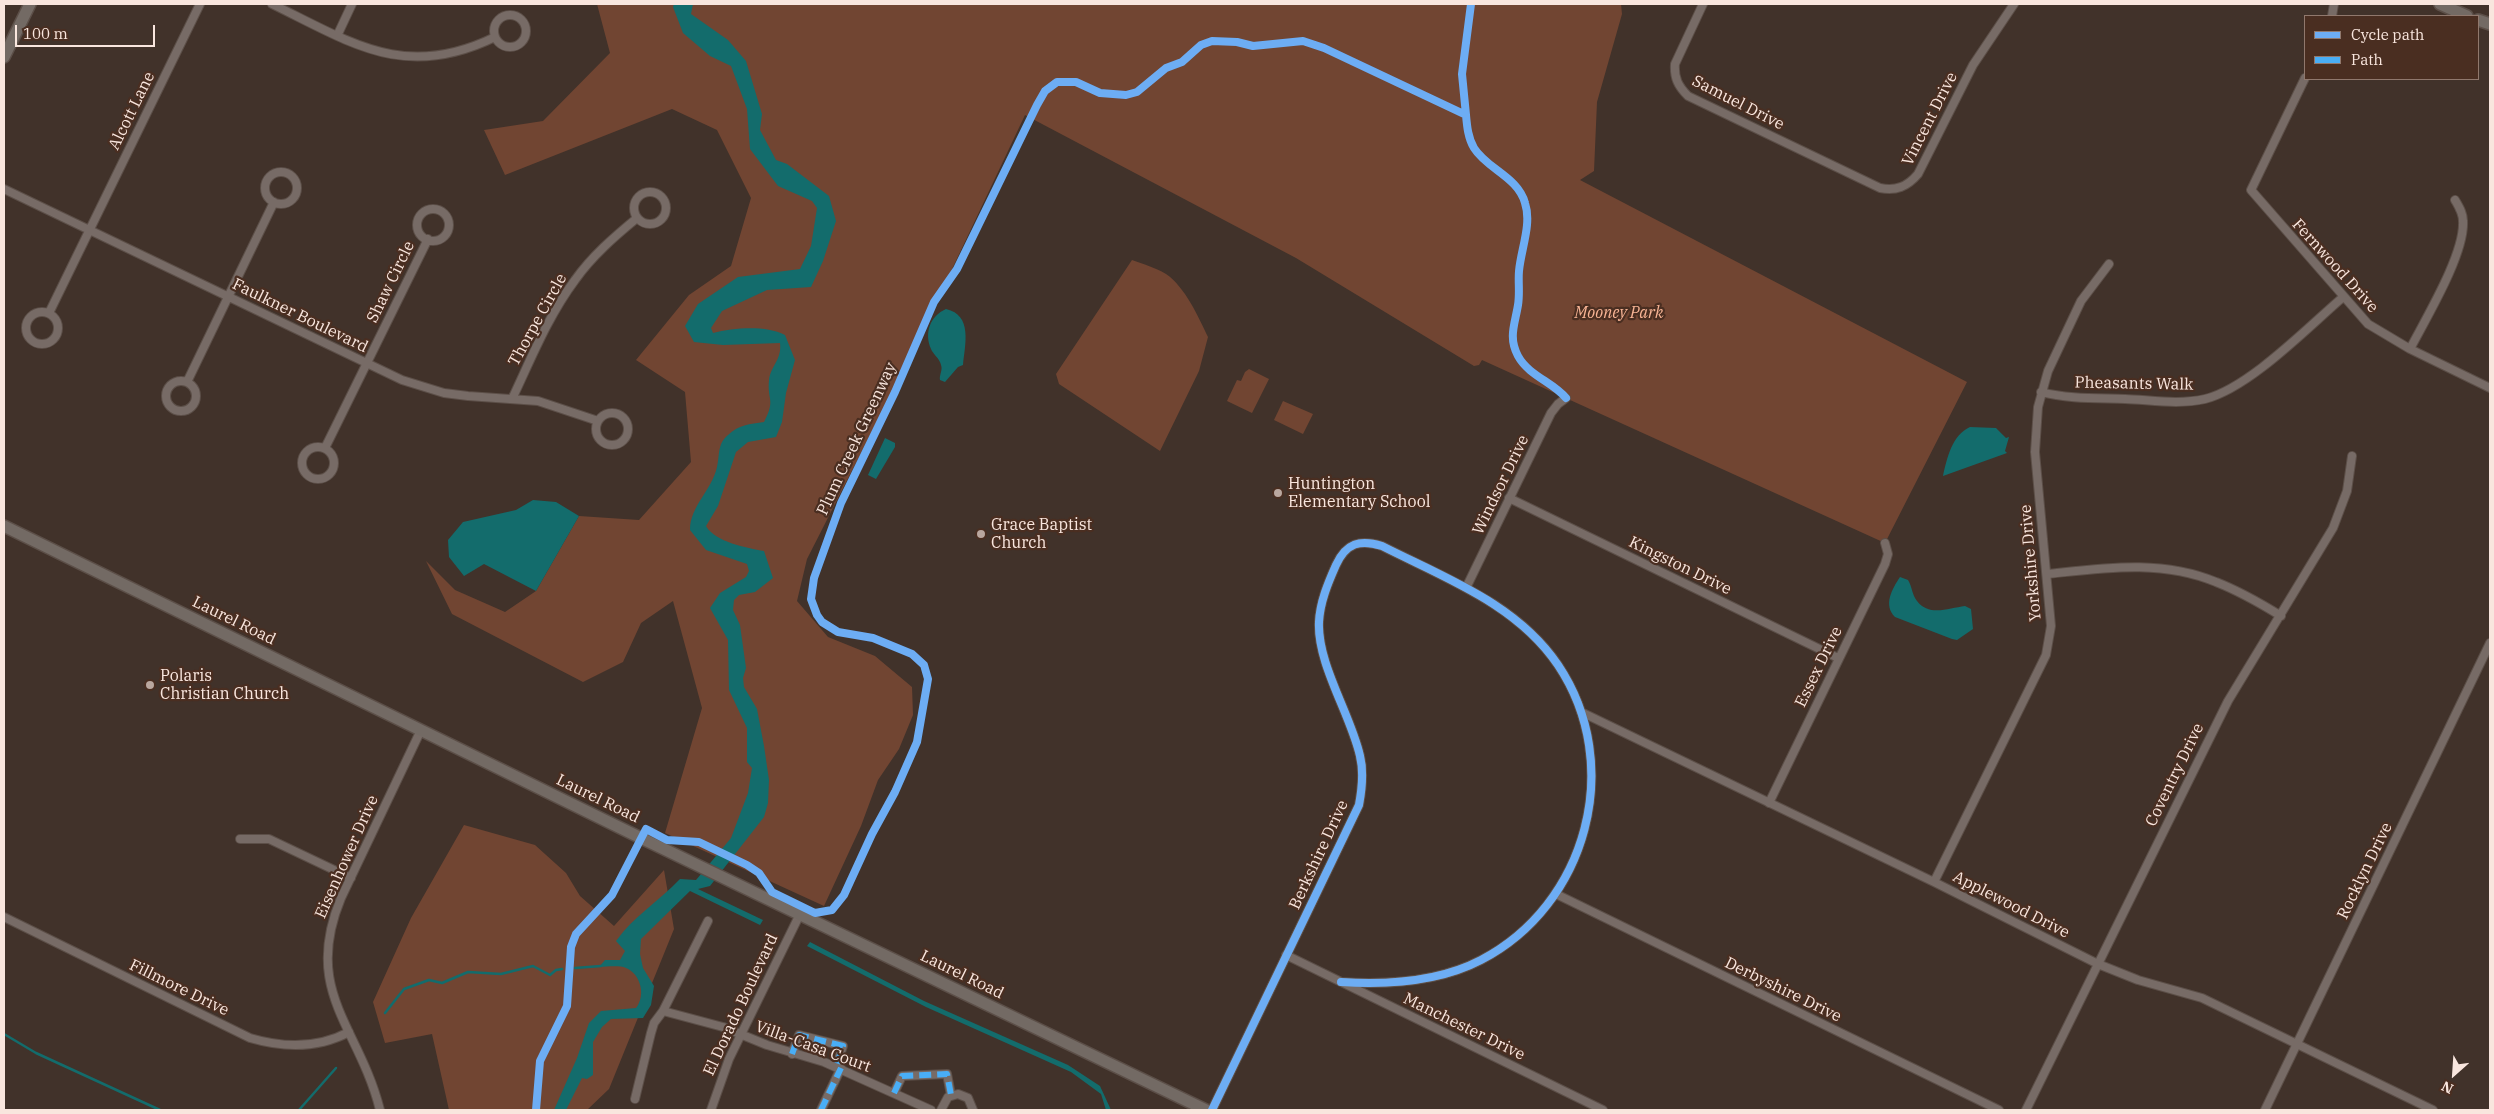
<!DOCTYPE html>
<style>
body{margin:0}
#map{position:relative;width:2494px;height:1114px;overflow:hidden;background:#41322a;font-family:"IBM Plex Serif",serif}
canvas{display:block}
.frame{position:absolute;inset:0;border:5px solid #f9e6de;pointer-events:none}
.legend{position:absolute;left:2304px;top:15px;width:175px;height:65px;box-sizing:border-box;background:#4a2e21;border:1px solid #90786d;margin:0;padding:6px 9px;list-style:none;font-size:15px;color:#f9e6de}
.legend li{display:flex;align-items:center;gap:10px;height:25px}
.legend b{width:25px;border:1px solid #90786d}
.north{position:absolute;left:2429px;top:1049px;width:50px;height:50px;-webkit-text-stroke:4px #4a2e21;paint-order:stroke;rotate:206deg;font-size:14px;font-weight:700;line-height:20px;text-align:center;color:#f9e6de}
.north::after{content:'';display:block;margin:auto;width:18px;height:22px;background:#f9e6de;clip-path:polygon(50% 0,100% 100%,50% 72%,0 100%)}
.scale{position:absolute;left:15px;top:25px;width:140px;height:22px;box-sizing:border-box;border:2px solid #f9e6de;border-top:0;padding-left:6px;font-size:15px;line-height:18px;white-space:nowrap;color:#f9e6de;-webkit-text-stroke:4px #4a2e21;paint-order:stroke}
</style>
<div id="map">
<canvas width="2494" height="1114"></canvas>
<div class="frame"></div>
<ul class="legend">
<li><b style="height:6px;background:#6dadf4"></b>Cycle path</li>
<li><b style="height:6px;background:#49aef6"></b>Path</li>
</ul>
<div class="north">N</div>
<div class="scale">100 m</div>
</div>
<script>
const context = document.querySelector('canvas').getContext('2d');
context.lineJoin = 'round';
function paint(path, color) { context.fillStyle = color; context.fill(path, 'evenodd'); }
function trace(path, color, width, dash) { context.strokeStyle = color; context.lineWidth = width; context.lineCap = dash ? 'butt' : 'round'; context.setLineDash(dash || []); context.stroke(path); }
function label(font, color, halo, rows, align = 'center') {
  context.font = font + ' "IBM Plex Serif",serif'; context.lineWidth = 4.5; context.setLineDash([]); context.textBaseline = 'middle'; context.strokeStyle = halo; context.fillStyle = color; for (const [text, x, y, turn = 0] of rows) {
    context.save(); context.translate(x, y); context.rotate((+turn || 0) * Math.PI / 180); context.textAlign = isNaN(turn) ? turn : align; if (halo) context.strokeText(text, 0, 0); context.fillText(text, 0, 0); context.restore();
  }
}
const green = new Path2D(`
 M 597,4 L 1621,4 L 1622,14 L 1597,102 L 1594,171 L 1580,180 L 1967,382 L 1885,543 L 1482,360 L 1479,365 L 1474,366 L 1296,258 L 1025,115 L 918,341 L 807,559 L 797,601 L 828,637 L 875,656 L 912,687 L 913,715 L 899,749 L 878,780 L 861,826 L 824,906 L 665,833 L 702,708 L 673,601 L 641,623 L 623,662 L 583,682 L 452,614 L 426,561 L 455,590 L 505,612 L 536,591 L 579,516 L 639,520 L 691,462 L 685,392 L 636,360 L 689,295 L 731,266 L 751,198 L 717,130 L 672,109 L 505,175 L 484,130 L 543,121 L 610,53 Z
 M 1132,260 C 1143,264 1156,268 1166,274 C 1185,287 1198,316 1208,337 L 1199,371 L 1160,451 L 1059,384 L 1056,374 Z
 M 1249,369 L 1269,379 L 1252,413 L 1227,401 L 1237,380 L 1241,381 L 1245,372 Z
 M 1283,401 L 1313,414 L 1303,434 L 1274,420 Z
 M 464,825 L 535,845 L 566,873 L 580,896 L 614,926 L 664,870 L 674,929 L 609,1089 L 587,1110 L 449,1110 L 432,1034 L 385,1043 L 373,1002 L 411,918 Z`);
const water = new Path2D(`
 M 674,4 L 693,4 L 691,14 L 728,40 L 746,61 L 762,114 L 760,130 L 776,160 L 787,164 L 829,196 L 836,221 L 823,261 L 811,287 L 767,290 L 722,311 L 711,328 L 713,333 C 734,328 765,325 785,335 L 795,360 L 786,393 L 782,422 L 776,437 L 748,442 L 736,452 L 718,506 L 706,526 C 715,542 747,548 764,551 L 773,578 L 755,592 L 739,595 L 734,600 L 733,610 L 740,625 L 746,668 L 743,678 L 744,687 L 757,709 L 764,746 L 769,780 L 768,803 L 764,817 L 710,886 L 698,889 L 763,920 L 760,925 L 690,891 L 641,939 L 640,954 L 643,968 L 654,986 L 651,1005 L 643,1018 L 611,1019 L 602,1027 L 593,1042 L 593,1075 L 587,1079 L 582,1078 L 566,1110 L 554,1110 L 577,1058 L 589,1023 L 601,1011 L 636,1008 C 646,996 641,974 626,968 C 619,965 606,967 599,967 L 605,960 L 620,960 L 625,951 L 616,941 C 634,916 659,901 680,879 L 696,880 L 731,838 L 748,793 L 752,768 L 747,762 L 747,728 L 729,690 L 728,640 L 710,608 L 720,593 L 746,577 L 749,571 L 747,564 L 706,550 L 690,530 C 690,506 712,490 717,467 C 720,455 717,444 728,435 C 738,425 750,424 764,422 C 776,399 767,401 769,380 C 771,365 782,360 780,343 L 723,345 L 694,342 L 685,326 L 698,304 L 738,277 L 800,269 L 811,246 L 817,208 L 812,201 L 778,186 L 750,149 L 747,109 L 731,66 L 710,56 L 683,33 L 673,7 Z
 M 946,309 C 973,315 965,345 963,365 L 958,367 L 945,382 L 940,380 C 939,375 943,370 941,365 C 940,359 933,354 931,349 C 924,333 930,316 946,309 Z
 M 1970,427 L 1996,428 L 2006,438 L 2009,437 L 2005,451 L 2007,453 L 1943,476 C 1947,458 1952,435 1970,427 Z
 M 885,438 L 895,443 L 895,447 L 876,479 L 868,475 Z
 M 533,500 L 556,502 L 579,516 L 536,591 L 484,564 L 464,576 L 449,557 L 448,540 L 463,522 L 516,510 Z
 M 1900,577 L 1908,580 C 1912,586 1912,595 1917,601 C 1929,617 1949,608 1965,606 L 1971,609 L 1973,629 L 1957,640 L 1952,639 L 1895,617 C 1883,605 1892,589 1900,577 Z
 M 810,942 L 924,1001 L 1068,1065 L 1100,1086 L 1111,1110 L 1106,1110 L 1101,1094 L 1071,1072 L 926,1007 L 807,946 Z`);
const stream = new Path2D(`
 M 575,968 L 601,966
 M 385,1013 L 404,989 L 429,980 L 442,983 L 468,972 L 501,974 L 533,966 L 550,975 L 556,970 L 562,969
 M 4,1034 L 36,1053 L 160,1110
 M 299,1110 L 336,1068`);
const street = new Path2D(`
 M 272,4 C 352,43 405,81 495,37
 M 1703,4 L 1675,64 C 1674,78 1678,86 1688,96 L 1880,188 C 1896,191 1907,187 1918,174 L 1973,65 L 2014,4
 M494 31a16 16 0 1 1 32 0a16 16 0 1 1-32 0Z
 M 2332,16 L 2334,4
 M 337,36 L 352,4
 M 2305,78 L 2251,190 L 2368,324 L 2410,349 L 2490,388
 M265 188a16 16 0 1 1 32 0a16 16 0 1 1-32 0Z
 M 4,189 L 402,380 L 444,393 L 468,396 L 538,401 L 598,421
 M634 208a16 16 0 1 1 32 0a16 16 0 1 1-32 0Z
 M417 225a16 16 0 1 1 32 0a16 16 0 1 1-32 0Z
 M26 328a16 16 0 1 1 32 0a16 16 0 1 1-32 0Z
 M 49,313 L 200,4
 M 2410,349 C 2426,318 2465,254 2463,221 C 2463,213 2459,207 2455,200
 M166 396a15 15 0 1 1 30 0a15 15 0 1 1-30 0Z
 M 187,382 L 274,202
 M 2041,392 C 2068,399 2097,398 2125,399 C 2151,400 2179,405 2205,399 C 2249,388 2307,328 2342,298
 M 512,399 C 531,359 548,316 575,280 C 592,256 614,237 637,218
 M596 429a16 16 0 1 1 32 0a16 16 0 1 1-32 0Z
 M302 463a16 16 0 1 1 32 0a16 16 0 1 1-32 0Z
 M 325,448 L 428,239
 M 1509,498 L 1838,658
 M 2047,574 C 2104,568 2161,559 2216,582 C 2239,591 2260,603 2281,616
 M 1466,588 L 1551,413 L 1558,404 L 1566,398
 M 1581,712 L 1934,882 L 2098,964 L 2138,980 L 2202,998 L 2433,1110
 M 1769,803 L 1885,564 L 1888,554 L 1885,543
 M 240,839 L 269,839 L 351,878
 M 1934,882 L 2046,655 L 2051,626 L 2035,452 L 2038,407 L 2048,371 L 2081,301 L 2109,264
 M 1556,894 L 1999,1110
 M 4,917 L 250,1038 C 284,1048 317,1049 349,1032
 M 708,921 L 663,1011 L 723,1027 L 767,1045 L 824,1062 L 931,1110
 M 1286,955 L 1603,1110
 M 792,1054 L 799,1035 L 843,1046 L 836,1067
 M 894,1093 L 902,1076 L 947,1074 L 951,1095
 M 635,1099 L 651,1033 L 654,1023 L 663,1011
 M 380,1110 C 359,1026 302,992 341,898 L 421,730
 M 711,1110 L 729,1059 L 800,914
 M 821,1110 L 841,1068
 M 941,1110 L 948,1097 L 958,1094 L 968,1098 L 973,1110
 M 1212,1110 L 1359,805 C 1362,789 1364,772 1360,756 C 1351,715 1317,664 1319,622 C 1320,602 1328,583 1336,565 C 1346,543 1360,539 1382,546 C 1445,578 1517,604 1558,665 C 1625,765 1587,905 1481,960 C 1439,982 1388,985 1341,982
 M 2026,1110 L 2228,701 L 2333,528 L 2347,491 L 2352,456
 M 2265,1110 L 2490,643`);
const secondary = new Path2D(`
 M 2440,4 L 2467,16
 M 2478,20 L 2490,24
 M 4,57 L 30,4
 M 4,526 L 641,838 L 1206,1110`);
const quiet = new Path2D(`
 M 792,1054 L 799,1035 L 843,1046 L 836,1067
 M 894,1093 L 902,1076 L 947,1074 L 951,1095
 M 821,1110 L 841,1068`);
const cycleway = new Path2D(`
 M 1466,115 L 1462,74 L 1471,4
 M 536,1110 L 540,1061 L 567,1006 L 571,947 L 576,934 L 612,895 L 646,829 L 667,840 L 699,842 L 747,865 L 759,873 L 772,892 L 815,913 L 832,910 L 844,895 L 872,834 L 895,792 L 917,742 L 928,679 L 924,665 L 912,654 L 873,638 L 838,632 L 822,622 L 817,615 L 811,599 L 814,578 L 841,503 L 895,392 L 934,302 L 957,269 L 1037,105 L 1045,91 L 1057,82 L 1076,82 L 1100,93 L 1126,95 L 1137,92 L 1166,68 L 1182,62 L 1201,45 L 1212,41 L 1237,42 L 1253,46 L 1303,41 L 1324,48 L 1466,115 C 1467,126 1468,138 1474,148 C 1487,169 1518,177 1525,203 C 1532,224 1521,249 1519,271 C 1518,282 1520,293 1518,305 C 1515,324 1508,337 1518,356 C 1529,376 1553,382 1566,398
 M 1212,1110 L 1359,805 C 1362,789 1364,772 1360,756 C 1351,715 1317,664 1319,622 C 1320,602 1328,583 1336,565 C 1346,543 1360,539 1382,546 C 1445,578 1517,604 1558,665 C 1625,765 1587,905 1481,960 C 1439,982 1388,985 1341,982`);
const markers = [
 [1278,493,5,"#b9a79f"],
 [981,534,5,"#b9a79f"],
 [150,685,5,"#b9a79f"]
];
const streetNames = [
 ["Samuel Drive",1738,103,27],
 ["Alcott Lane",132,111,-64],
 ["Vincent Drive",1930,119,-63],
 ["Fernwood Drive",2335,266,48],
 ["Shaw Circle",391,282,-64],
 ["Faulkner Boulevard",300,316,26],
 ["Thorpe Circle",538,320,-61],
 ["Pheasants Walk",2134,384,1],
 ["Plum Creek Greenway",857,439,-65],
 ["Windsor Drive",1501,485,-64],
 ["Yorkshire Drive",2031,563,-95],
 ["Kingston Drive",1680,566,26],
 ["Laurel Road",234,621,26],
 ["Essex Drive",1819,667,-64],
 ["Coventry Drive",2175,775,-64],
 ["Laurel Road",598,799,26],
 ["Berkshire Drive",1319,855,-65],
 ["Eisenhower Drive",347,857,-66],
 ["Rocklyn Drive",2365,871,-64],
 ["Applewood Drive",2011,905,27],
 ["Laurel Road",962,975,26],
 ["Fillmore Drive",179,988,26],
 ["Derbyshire Drive",1783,990,26],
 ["El Dorado Boulevard",741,1005,-65],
 ["Manchester Drive",1464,1027,26],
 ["Villa-Casa Court",813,1047,20]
];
const parkNames = [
 ["Mooney Park",1619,313]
];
const poiNames = [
 ["Huntington",1288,484],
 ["Elementary School",1288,502],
 ["Grace Baptist",991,525],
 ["Church",991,543],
 ["Polaris",160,676],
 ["Christian Church",160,694]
];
paint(green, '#714532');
paint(water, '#136c6c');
trace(stream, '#136c6c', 2.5);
trace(street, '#5c4f48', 10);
trace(secondary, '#5c4f48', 14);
trace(street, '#776b66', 8);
trace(secondary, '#736a64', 11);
trace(quiet, '#49aef6', 6, [12, 6]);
trace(cycleway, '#6dadf4', 8);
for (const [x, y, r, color] of markers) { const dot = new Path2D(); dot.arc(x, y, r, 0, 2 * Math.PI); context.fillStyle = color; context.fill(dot); trace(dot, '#4a2e21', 2); }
label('16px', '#f9e6de', '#4a2e21', streetNames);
label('italic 16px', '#f8b495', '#4a2e21', parkNames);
label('16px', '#f9e6de', '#4a2e21', poiNames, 'left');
</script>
